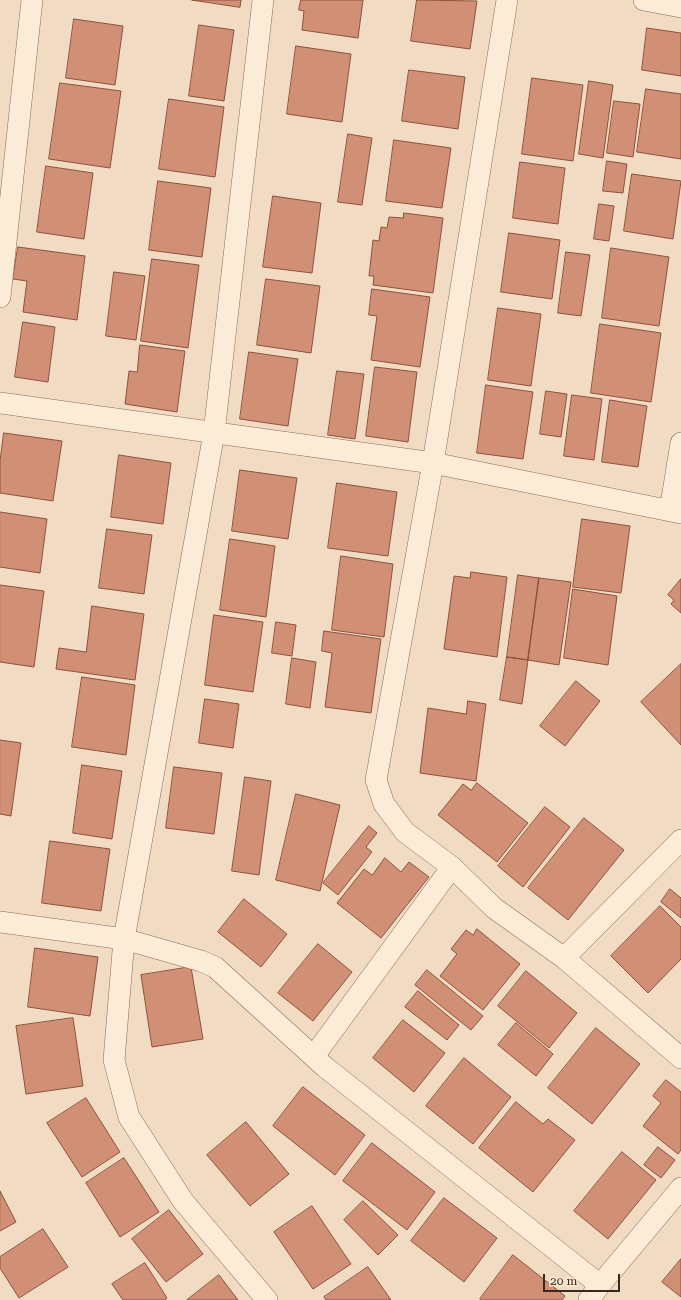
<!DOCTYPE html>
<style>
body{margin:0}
#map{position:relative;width:681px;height:1300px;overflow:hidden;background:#f1dcc3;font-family:"Roboto Serif",serif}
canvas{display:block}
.scale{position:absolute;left:543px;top:1274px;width:77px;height:18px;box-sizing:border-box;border:2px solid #3b271d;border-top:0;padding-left:5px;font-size:12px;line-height:14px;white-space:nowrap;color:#3b271d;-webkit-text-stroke:3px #f8e8d3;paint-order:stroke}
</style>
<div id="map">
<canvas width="681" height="1300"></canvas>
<div class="scale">20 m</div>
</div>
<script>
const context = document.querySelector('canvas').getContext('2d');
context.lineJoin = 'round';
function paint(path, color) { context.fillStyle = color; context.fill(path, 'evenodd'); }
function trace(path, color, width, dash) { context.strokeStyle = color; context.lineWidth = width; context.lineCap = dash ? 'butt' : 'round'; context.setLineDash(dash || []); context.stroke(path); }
const building = new Path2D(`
 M 192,0 L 241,0 L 240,7 Z
 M 301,0 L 363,0 L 358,38 L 302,30 L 304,11 L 299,10 Z
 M 417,0 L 477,1 L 470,49 L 411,41 Z
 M 74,19 L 123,26 L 115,85 L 66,78 Z
 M 199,25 L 234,30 L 224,101 L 189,96 Z
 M 647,28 L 681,33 L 681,76 L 642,70 Z
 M 296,46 L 351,54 L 342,122 L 287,114 Z
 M 409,70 L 465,77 L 458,129 L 402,121 Z
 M 532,78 L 583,85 L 573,161 L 522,154 Z
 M 589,81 L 613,85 L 603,158 L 579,154 Z
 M 60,83 L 121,91 L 110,168 L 49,159 Z
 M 646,89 L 681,94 L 681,159 L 637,152 Z
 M 169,99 L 224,107 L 215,177 L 159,169 Z
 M 614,101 L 640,104 L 633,157 L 607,153 Z
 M 348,134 L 372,138 L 362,205 L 338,202 Z
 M 394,140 L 451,148 L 442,208 L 386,201 Z
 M 607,161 L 627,164 L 623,193 L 603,191 Z
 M 520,162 L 565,168 L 558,224 L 513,218 Z
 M 46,166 L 93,173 L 84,239 L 37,232 Z
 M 632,174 L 681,181 L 673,239 L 624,231 Z
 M 158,181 L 211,188 L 202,257 L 149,250 Z
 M 273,196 L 321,203 L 312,273 L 263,267 Z
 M 599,204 L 614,206 L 609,241 L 594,239 Z
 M 404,213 L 443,218 L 433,293 L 373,285 L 374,276 L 369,276 L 373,240 L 379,241 L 381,227 L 387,228 L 389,217 L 403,218 Z
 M 509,233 L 560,240 L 552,299 L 501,292 Z
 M 18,247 L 85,256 L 77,320 L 23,312 L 27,281 L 13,279 Z
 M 611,248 L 669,257 L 659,326 L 602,318 Z
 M 566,252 L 590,255 L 581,316 L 558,313 Z
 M 152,259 L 199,265 L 188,348 L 141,341 Z
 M 114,272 L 145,276 L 136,340 L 106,336 Z
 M 266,279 L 320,286 L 311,353 L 257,345 Z
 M 372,289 L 430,297 L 420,367 L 371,360 L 377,316 L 369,315 Z
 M 498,308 L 541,314 L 531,386 L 488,380 Z
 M 23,322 L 55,327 L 48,382 L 15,377 Z
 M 600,324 L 661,333 L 651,402 L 591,393 Z
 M 140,345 L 185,351 L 177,412 L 125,404 L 129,371 L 137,372 Z
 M 249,352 L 298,359 L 288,426 L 240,419 Z
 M 375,367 L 417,372 L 408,442 L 366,436 Z
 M 337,371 L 364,374 L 355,439 L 328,435 Z
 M 486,385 L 533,392 L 523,459 L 477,453 Z
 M 546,391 L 567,394 L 561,437 L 540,434 Z
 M 572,395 L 602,399 L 594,460 L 564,456 Z
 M 610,400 L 647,406 L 638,467 L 602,462 Z
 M 4,433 L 62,441 L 53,501 L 0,493 L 0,461 Z
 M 119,455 L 171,463 L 163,524 L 111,517 Z
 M 240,470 L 297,478 L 288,539 L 232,531 Z
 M 337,483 L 397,492 L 388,556 L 328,548 Z
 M 0,512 L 47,519 L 40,573 L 0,567 Z
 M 582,519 L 630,526 L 621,593 L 573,587 Z
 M 107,529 L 152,535 L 144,594 L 99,588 Z
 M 230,539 L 275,546 L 266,617 L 220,610 Z
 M 341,556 L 393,564 L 384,637 L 332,630 Z
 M 471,572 L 507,577 L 497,657 L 444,649 L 454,576 L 470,578 Z
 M 518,575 L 539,578 L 528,660 L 507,657 Z
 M 539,578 L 571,582 L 559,665 L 528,660 Z
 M 681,579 L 681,613 L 671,604 L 674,600 L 668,595 Z
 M 0,585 L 44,591 L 34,667 L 0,662 Z
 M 573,589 L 617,596 L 608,665 L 564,658 Z
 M 92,606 L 144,614 L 135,680 L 56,669 L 59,648 L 86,652 Z
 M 214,615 L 263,622 L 253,692 L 205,685 Z
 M 276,622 L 296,625 L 292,656 L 272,653 Z
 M 324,631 L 381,639 L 371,713 L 325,707 L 332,653 L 322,651 Z
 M 507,657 L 528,660 L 522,704 L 500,700 Z
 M 292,658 L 316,662 L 310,708 L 286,704 Z
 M 681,664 L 681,745 L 641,702 Z
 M 82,677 L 135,685 L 126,755 L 72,747 Z
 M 576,681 L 600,701 L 565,746 L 540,726 Z
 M 205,699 L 239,704 L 233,748 L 199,743 Z
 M 468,701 L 486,704 L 476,781 L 420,773 L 428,708 L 466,714 Z
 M 0,740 L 21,743 L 11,816 L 0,814 Z
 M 82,765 L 122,771 L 112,839 L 73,833 Z
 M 174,767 L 222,773 L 214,834 L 166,828 Z
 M 245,777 L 271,781 L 259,875 L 232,871 Z
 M 477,783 L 528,823 L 497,862 L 438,815 L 463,784 L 471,790 Z
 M 296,794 L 340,805 L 320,891 L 276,880 Z
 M 545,807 L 570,827 L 523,887 L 498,866 Z
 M 584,818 L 624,850 L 568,920 L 528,888 Z
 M 369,826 L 377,833 L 366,847 L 372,852 L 338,895 L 323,883 Z
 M 50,841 L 110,849 L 101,911 L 42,903 Z
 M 385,858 L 401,872 L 409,862 L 429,877 L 381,938 L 337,903 L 364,869 L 372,875 Z
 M 670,889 L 681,898 L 681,918 L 661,902 Z
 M 244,899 L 287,934 L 261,967 L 218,932 Z
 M 660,906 L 681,927 L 681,959 L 648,993 L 611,956 Z
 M 477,929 L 520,964 L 483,1010 L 440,976 L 457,954 L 451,949 L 466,930 L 473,935 Z
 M 318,944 L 352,972 L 313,1021 L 278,993 Z
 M 35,948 L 98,957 L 90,1016 L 28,1007 Z
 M 191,967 L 203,1039 L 152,1047 L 141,975 Z
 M 427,970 L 483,1016 L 471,1030 L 415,985 Z
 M 526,971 L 577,1013 L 549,1048 L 498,1006 Z
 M 418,991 L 459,1025 L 447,1040 L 405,1007 Z
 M 73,1018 L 83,1086 L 26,1094 L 16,1026 Z
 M 403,1020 L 445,1053 L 414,1092 L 373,1058 Z
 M 516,1023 L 553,1054 L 536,1076 L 498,1045 Z
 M 596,1028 L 640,1064 L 592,1124 L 548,1088 Z
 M 464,1058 L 511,1097 L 473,1144 L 426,1106 Z
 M 666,1080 L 681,1092 L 681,1150 L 678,1154 L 643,1126 L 661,1103 L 653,1096 Z
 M 303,1087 L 365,1135 L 335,1175 L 273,1126 Z
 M 86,1098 L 120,1152 L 82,1177 L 47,1123 Z
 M 516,1102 L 543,1124 L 548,1119 L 575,1140 L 533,1192 L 479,1148 Z
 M 246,1122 L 289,1174 L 250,1206 L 207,1155 Z
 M 372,1143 L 435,1192 L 407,1230 L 343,1181 Z
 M 658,1147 L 675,1160 L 661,1178 L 644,1165 Z
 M 622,1152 L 656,1180 L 608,1239 L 574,1211 Z
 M 124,1158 L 159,1212 L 120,1237 L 86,1183 Z
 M 0,1191 L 16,1222 L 0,1231 Z
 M 444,1198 L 497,1238 L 464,1282 L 411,1241 Z
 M 363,1201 L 398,1235 L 378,1255 L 344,1220 Z
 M 312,1206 L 351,1264 L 313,1289 L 274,1232 Z
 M 169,1210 L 203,1254 L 166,1282 L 132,1239 Z
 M 43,1229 L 68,1267 L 19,1298 L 0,1268 L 0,1257 Z
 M 513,1255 L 565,1296 L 562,1300 L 482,1300 L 480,1299 Z
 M 681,1259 L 681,1297 L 662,1282 Z
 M 145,1263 L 167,1298 L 165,1300 L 123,1300 L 112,1284 Z
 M 368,1267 L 391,1300 L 326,1300 L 324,1297 Z
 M 219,1275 L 238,1300 L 187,1300 Z`);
const minor = new Path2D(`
 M 263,0 L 214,433 L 124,939 L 114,1060 L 129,1117 L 183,1201 L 267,1300
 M 507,0 L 433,463 L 376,780 L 384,804 L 405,832 L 452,867 L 494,908 L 564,958 L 681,1058
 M 644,0 L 681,7
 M 0,297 L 32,0
 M 0,403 L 433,463 L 681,513
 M 670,511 L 681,443
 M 0,922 L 124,939 L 201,961 L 215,967 L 325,1067 L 600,1285
 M 564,958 L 681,840
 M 314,1056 L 452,867
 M 589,1300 L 600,1285 L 681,1188`);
paint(building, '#d18f76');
trace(building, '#8d513c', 1);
trace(minor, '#8c6c58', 22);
trace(minor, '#fbebd7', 21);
</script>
